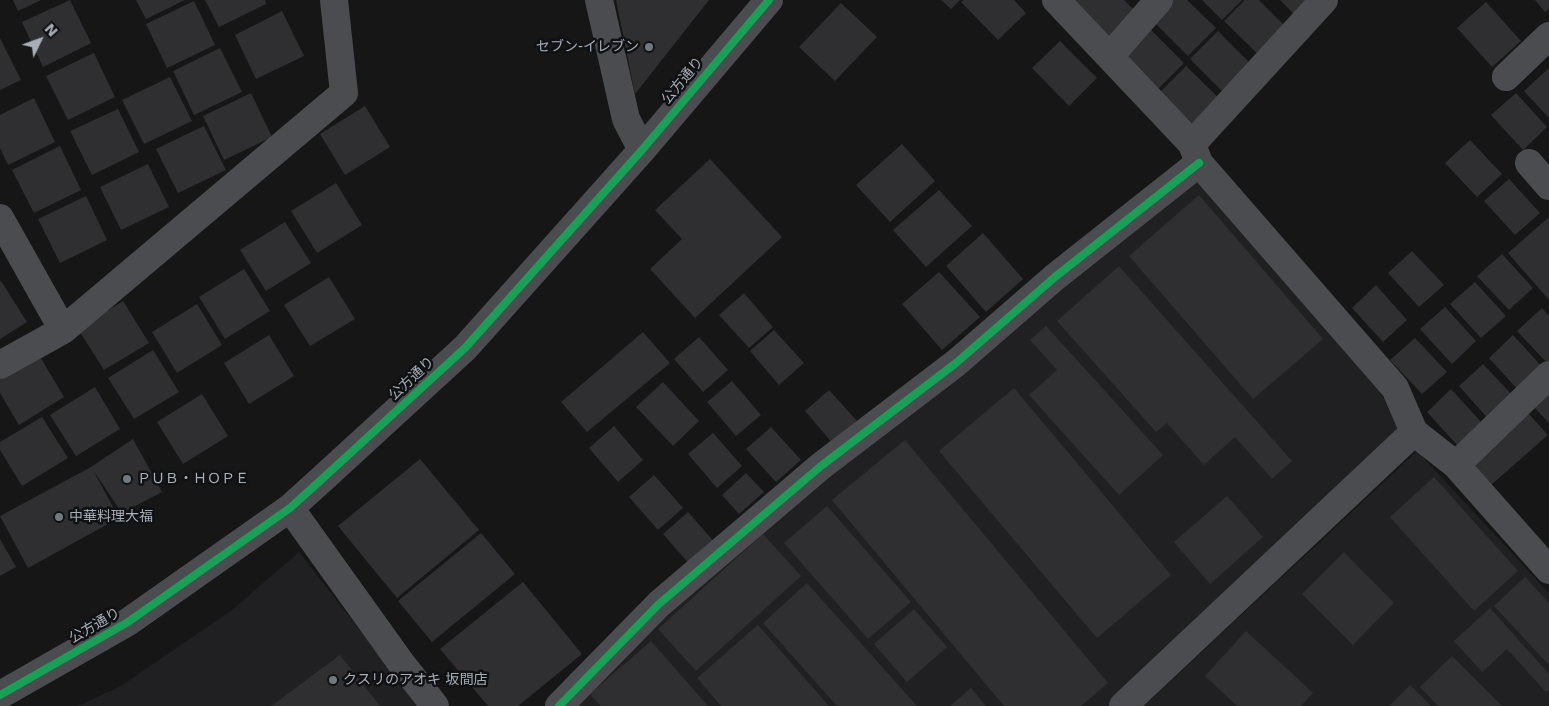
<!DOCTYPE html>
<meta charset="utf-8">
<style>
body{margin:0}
#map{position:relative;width:1549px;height:706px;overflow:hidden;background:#161617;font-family:"DejaVu Sans",sans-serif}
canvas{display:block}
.north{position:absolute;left:15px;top:15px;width:50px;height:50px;-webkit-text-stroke:4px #101113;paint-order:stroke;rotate:48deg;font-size:14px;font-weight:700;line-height:20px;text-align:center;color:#a7aeb8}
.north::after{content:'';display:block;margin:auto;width:18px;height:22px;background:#a7aeb8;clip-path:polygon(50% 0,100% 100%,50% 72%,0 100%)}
</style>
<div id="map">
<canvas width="1549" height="706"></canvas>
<div class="north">N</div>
</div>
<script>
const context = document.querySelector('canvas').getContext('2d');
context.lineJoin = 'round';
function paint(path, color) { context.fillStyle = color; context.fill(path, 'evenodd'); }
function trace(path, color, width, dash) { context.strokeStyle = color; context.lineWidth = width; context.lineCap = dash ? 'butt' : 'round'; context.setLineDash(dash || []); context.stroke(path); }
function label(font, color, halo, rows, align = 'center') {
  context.font = font + ' "DejaVu Sans","Noto Sans JP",sans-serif'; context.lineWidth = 5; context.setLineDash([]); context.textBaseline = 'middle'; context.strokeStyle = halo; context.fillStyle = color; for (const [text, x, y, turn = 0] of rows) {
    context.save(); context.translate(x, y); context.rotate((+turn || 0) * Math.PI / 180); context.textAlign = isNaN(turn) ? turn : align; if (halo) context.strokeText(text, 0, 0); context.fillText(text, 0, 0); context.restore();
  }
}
const built = new Path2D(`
 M 1197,176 L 1381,393 L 1398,429 L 1108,706 L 568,706 L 667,606 Z
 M 1417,451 L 1549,593 L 1549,706 L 1144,706 Z
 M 299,552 L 419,706 L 78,706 L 121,686 L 232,610 Z`);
const building = new Path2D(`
 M 13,0 L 41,0 L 18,11 Z
 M 70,0 L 91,43 L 43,67 L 22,22 Z
 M 136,0 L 185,0 L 146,19 Z
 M 205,0 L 265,0 L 266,4 L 219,27 Z
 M 616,0 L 709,0 L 635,94 Z
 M 941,0 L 960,0 L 951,9 Z
 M 964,0 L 1014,0 L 1026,13 L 998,40 L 961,2 Z
 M 1076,0 L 1124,0 L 1137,13 L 1109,41 L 1072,4 Z
 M 1170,0 L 1187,0 L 1216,28 L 1188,56 L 1151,19 Z
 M 1202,0 L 1242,0 L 1222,20 Z
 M 1245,0 L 1259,0 L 1289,30 L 1262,58 L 1224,21 Z
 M 1280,0 L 1313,0 L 1297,17 Z
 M 1535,0 L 1549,0 L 1549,9 L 1545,12 Z
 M 194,1 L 215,45 L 167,68 L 146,24 Z
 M 1486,2 L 1521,41 L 1492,67 L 1457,28 Z
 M 841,3 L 877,37 L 835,81 L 799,47 Z
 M 282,11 L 304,56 L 256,79 L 235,35 Z
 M 1147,26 L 1184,63 L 1156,91 L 1119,54 Z
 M 1218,31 L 1255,68 L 1227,96 L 1190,59 Z
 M 0,38 L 21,80 L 0,90 Z
 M 1060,41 L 1097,78 L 1069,106 L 1032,68 Z
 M 220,48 L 242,92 L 194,115 L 173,71 Z
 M 94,53 L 115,97 L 68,120 L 46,76 Z
 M 1186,66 L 1224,103 L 1196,131 L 1159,93 Z
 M 1549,68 L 1549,118 L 1524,91 Z
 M 170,77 L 192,121 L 144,144 L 122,100 Z
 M 251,93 L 272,137 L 224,160 L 203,116 Z
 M 1516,93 L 1547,127 L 1523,150 L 1491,115 Z
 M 34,98 L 55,142 L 8,165 L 0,148 L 0,115 Z
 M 365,106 L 390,147 L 345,175 L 320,134 Z
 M 118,109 L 139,152 L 92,175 L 70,131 Z
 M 204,126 L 226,170 L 178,193 L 156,149 Z
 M 1470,140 L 1502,174 L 1477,197 L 1445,163 Z
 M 902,144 L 935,181 L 890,222 L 856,185 Z
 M 60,146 L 81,190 L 34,213 L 12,170 Z
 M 710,159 L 782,237 L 695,318 L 650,269 L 682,239 L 655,210 Z
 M 148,164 L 169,207 L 121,230 L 100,187 Z
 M 1509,179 L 1540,213 L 1515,235 L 1484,201 Z
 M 336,183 L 362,225 L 317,253 L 291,211 Z
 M 939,190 L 972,226 L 926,267 L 893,230 Z
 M 1199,195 L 1323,339 L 1253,399 L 1129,256 Z
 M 86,196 L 107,240 L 60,263 L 38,219 Z
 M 1549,217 L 1549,300 L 1508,253 Z
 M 285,222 L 311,263 L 266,291 L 240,250 Z
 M 983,233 L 1023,279 L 986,312 L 946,266 Z
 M 1412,251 L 1444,285 L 1419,307 L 1388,273 Z
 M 1502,254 L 1533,288 L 1509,310 L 1477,276 Z
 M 1119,266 L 1292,461 L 1272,479 L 1235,437 L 1204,465 L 1167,423 L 1156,432 L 1057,321 Z
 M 244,269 L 270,311 L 225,339 L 199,297 Z
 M 939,272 L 980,317 L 942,350 L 902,304 Z
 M 329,277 L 355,319 L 310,346 L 284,305 Z
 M 1,281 L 27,322 L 0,339 L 0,282 Z
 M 1475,282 L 1506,316 L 1481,338 L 1450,304 Z
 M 1376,285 L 1407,320 L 1383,342 L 1352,308 Z
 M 744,293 L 773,327 L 749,348 L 719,315 Z
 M 123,301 L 149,343 L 104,370 L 78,329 Z
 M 197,304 L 222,345 L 177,373 L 152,332 Z
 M 1445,307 L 1476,341 L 1452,364 L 1420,329 Z
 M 1542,308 L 1549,316 L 1549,365 L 1517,331 Z
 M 1046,326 L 1163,455 L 1119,495 L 1029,395 L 1057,370 L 1030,340 Z
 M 774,330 L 804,363 L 779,385 L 750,351 Z
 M 643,332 L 670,363 L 587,432 L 561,402 Z
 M 269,335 L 294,376 L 249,404 L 224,363 Z
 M 1513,335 L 1545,370 L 1520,392 L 1489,358 Z
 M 699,337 L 728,370 L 703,392 L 674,359 Z
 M 1415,338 L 1447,372 L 1422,394 L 1390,360 Z
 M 153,350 L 179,392 L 134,419 L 108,378 Z
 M 39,355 L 64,397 L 19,425 L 0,393 L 0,379 Z
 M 1483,364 L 1515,398 L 1490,421 L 1459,386 Z
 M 732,381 L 761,415 L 736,436 L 707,402 Z
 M 663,382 L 699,421 L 673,446 L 636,407 Z
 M 95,387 L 120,429 L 76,456 L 50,415 Z
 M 1014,388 L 1171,575 L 1097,638 L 939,451 Z
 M 1451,389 L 1483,424 L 1458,446 L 1427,412 Z
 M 829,390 L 859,423 L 834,445 L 805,411 Z
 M 1549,392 L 1549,423 L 1533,406 Z
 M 202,394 L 228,436 L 183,464 L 157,422 Z
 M 1528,413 L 1548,435 L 1491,485 L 1471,463 Z
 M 42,417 L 68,458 L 22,486 L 0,450 L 0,442 Z
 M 614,426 L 643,460 L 618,482 L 589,448 Z
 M 771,427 L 801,460 L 776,482 L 746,449 Z
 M 713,433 L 742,466 L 717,488 L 688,454 Z
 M 133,439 L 162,492 L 122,513 L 93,470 L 119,518 L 28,568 L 0,516 L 91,467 Z
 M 905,440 L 1108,683 L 1081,706 L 1004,706 L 832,500 Z
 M 420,459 L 479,530 L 397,598 L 338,526 Z
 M 746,473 L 764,492 L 739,514 L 722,495 Z
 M 654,475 L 683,508 L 658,530 L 629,497 Z
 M 1434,477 L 1518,571 L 1474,611 L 1390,517 Z
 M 1227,496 L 1263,537 L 1210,584 L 1174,542 Z
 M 827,506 L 911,602 L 868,639 L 784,543 Z
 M 688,512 L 717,545 L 692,567 L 663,534 Z
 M 481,533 L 515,574 L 432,642 L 398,601 Z
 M 763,534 L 801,576 L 696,671 L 658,629 Z
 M 0,539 L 16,567 L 0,576 Z
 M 1344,552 L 1394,603 L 1353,645 L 1302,594 Z
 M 1525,577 L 1549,603 L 1549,665 L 1494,606 Z
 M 523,582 L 582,654 L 518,706 L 488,706 L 440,649 Z
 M 807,583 L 917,706 L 837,706 L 763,623 Z
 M 1490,608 L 1549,674 L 1549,690 L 1546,692 L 1507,649 L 1482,672 L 1454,641 Z
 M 914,609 L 947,647 L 907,682 L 874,644 Z
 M 758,625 L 829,706 L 721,706 L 697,678 Z
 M 1246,631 L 1313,693 L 1301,706 L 1237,706 L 1205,676 Z
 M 651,641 L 708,706 L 601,706 L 590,694 Z
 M 340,655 L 380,706 L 271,706 Z
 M 1452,656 L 1502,706 L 1438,706 L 1420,687 Z
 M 1410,685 L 1431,706 L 1389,706 Z
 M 971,688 L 986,706 L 950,706 Z`);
const minor = new Path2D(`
 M 599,0 L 626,119 L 642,150
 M 1056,0 L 1192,144 L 1199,163 L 1395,388 L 1414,432 L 1456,465 L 1549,570
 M 1110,56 L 1159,0
 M 1506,77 L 1549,36
 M 1192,144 L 1324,0
 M 1529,163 L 1549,186
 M 0,218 L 63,330 L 344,93 L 334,0
 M 0,365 L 63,330
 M 1456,465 L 1549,375
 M 290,508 L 401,663 L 435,706
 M 0,695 L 128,622 L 290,508 L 321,480 L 465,348 L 642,150 L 769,0
 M 559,706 L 659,604 L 821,466 L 956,363 L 1055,277 L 1199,163
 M 1123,706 L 1414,432`);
const cycleway = new Path2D(`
 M 0,695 L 128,622 L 290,508 L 321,480 L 465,348 L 642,150 L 769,0
 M 559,706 L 659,604 L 821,466 L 956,363 L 1055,277 L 1199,163`);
const markers = [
 [649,47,5,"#747980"],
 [127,479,5,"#747980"],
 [59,517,5,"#747980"],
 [333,680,5,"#747980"]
];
const poiNames = [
 ["セブン-イレブン",639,47,"right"],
 ["ＰＵＢ・ＨＯＰＥ",137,479],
 ["中華料理大福",69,517],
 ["クスリのアオキ 坂間店",343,680]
];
const streetNames = [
 ["公方通り",683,81,-50],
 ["公方通り",412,379,-43],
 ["公方通り",95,626,-30]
];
paint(built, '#202023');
paint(building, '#2f2f31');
trace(minor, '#4a4c50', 28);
trace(cycleway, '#1a9f57', 8);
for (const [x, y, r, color] of markers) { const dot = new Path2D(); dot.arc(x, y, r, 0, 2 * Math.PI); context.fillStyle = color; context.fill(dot); trace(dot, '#101113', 2); }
label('14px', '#a7aeb8', '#101113', poiNames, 'left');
label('14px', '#a7aeb8', '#101113', streetNames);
</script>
